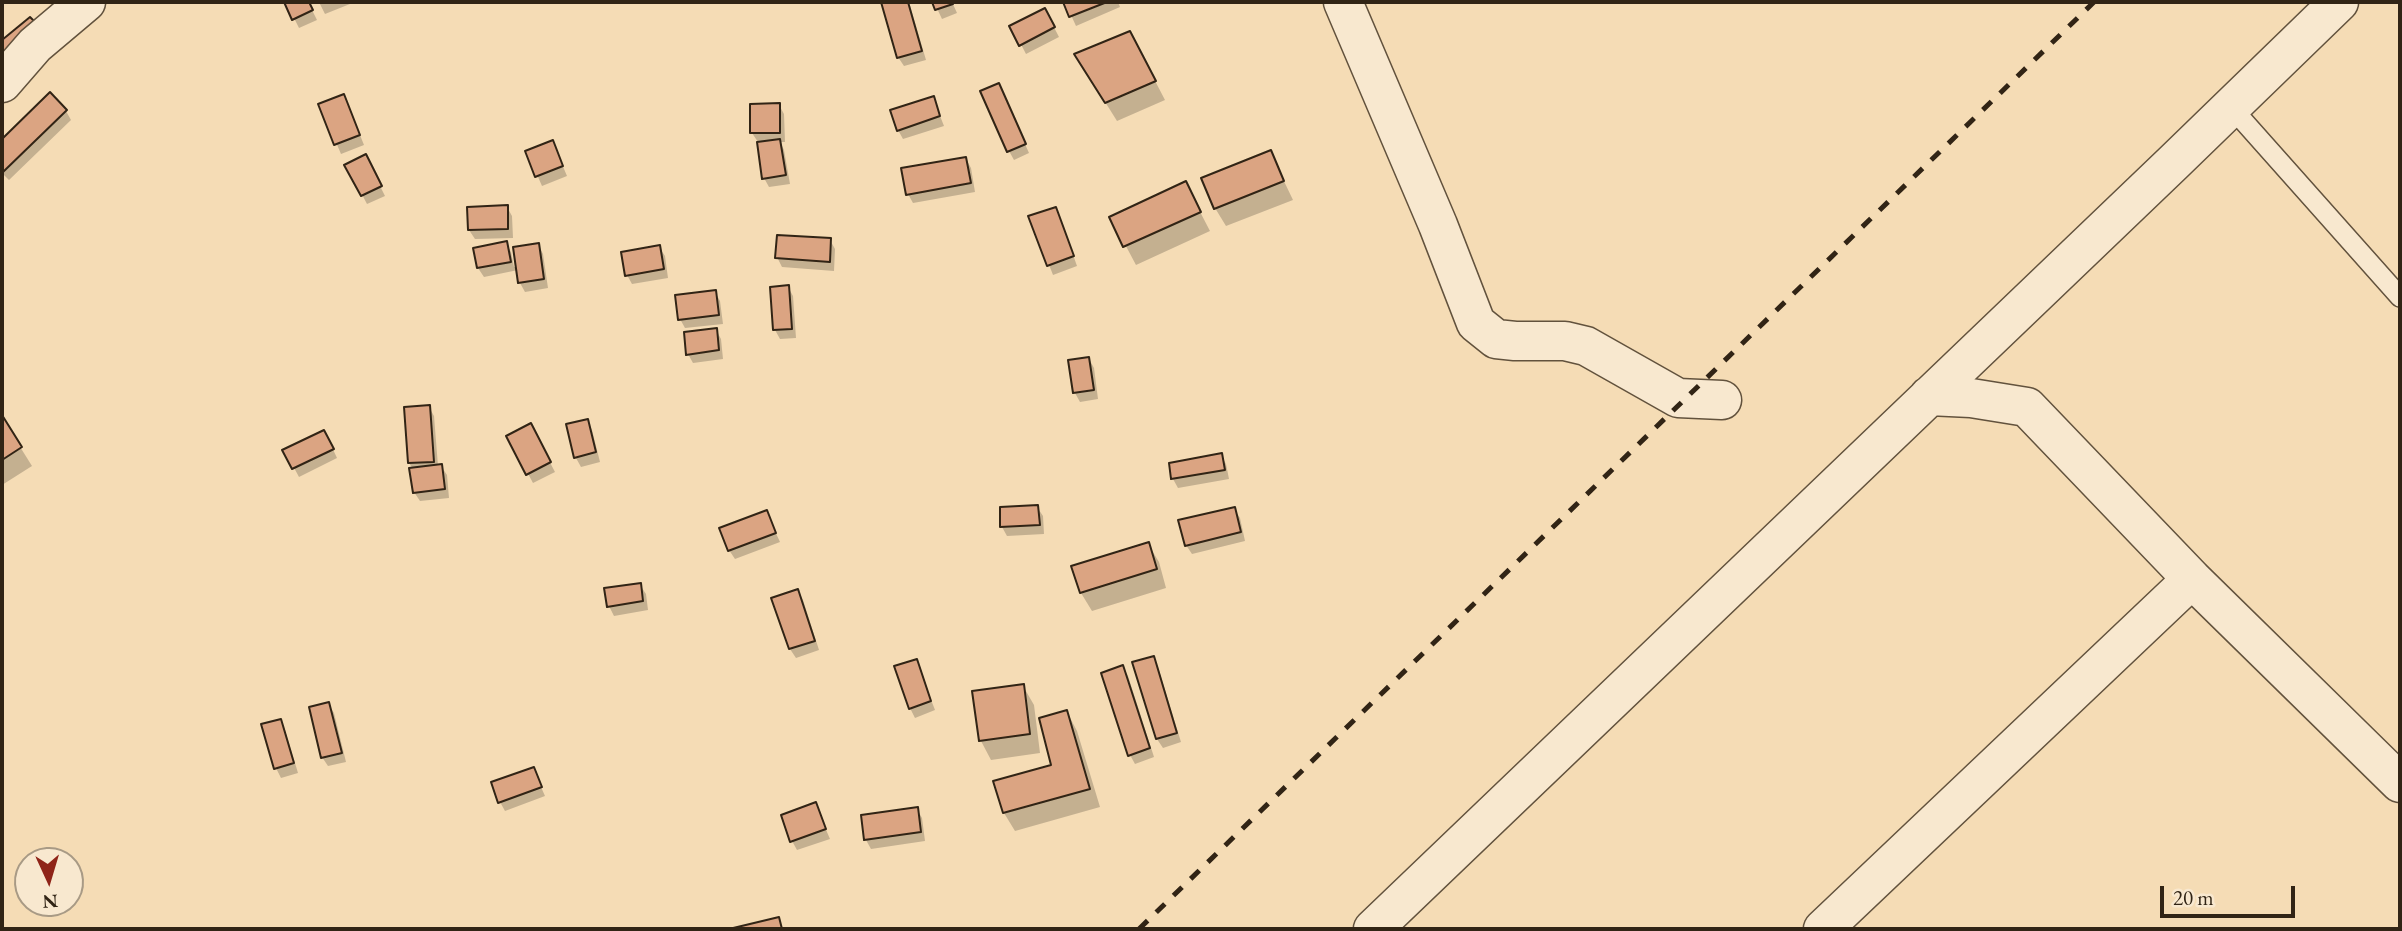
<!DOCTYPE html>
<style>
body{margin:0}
#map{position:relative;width:2402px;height:931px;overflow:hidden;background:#f5dcb5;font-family:"EB Garamond",serif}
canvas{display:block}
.frame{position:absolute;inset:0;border:4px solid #312415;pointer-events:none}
.north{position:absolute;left:14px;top:847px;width:70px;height:70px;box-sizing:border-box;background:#f8e8cf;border:2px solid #a89a85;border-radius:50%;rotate:176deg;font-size:19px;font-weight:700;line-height:28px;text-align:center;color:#312415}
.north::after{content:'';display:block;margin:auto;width:24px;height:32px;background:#8f2418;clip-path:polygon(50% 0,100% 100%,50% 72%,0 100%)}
.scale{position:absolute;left:2160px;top:886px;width:135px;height:32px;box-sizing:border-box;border:4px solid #312415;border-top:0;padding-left:9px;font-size:21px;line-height:24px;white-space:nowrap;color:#312415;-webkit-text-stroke:5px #f8e8cf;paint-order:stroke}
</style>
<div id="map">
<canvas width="2402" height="931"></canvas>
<div class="frame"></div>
<div class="north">N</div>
<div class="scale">20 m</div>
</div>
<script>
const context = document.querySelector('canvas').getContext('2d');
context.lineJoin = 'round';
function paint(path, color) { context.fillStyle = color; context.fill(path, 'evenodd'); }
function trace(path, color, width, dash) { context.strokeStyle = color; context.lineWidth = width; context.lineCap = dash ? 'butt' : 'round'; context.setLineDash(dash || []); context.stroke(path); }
const shadow = new Path2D(`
 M 286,2 L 308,2 L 317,20 L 299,28 Z
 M 319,2 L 355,2 L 325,14 Z
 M 883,2 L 909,2 L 926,60 L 904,66 L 898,57 Z
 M 934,2 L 952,2 L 957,13 L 942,19 Z
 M 1065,2 L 1118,2 L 1120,7 L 1076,26 Z
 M 1045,10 L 1059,37 L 1026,54 L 1012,27 Z
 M 1140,52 L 1165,100 L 1117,121 L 1087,73 Z
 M 50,95 L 66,111 L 71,120 L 9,180 L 2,173 L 2,141 Z
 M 1003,95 L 1029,153 L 1014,160 L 1009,151 Z
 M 933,98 L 944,126 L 903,139 L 898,130 Z
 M 320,105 L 348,105 L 364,145 L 341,154 Z
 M 779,105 L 784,114 L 785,142 L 780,142 L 784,150 L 790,184 L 769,187 L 764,178 L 758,142 L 752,133 Z
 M 553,143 L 567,176 L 542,186 L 527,152 Z
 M 1270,152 L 1293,200 L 1226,226 L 1215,208 Z
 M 966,159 L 971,168 L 975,192 L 913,203 L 908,194 Z
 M 347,166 L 370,166 L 385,196 L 367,204 Z
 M 1185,183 L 1210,231 L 1136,265 L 1111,218 Z
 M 507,207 L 512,216 L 513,238 L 475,239 L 469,230 Z
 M 1031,218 L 1060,218 L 1077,266 L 1053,275 Z
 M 830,240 L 835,249 L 834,271 L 782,267 L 777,257 Z
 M 506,243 L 511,252 L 514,267 L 517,267 L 538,244 L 543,254 L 548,288 L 525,292 L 520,283 L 518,270 L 484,277 L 478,268 L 475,249 Z
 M 659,247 L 665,256 L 668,278 L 632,284 L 627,275 Z
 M 788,287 L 793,296 L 796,338 L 780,339 L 775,330 Z
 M 715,292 L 720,301 L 723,324 L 685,328 L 680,319 Z
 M 716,330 L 721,339 L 723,359 L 693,363 L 688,354 Z
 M 1089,359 L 1094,368 L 1098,399 L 1080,402 L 1075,393 Z
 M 429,407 L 434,416 L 438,466 L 441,466 L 447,475 L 449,498 L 420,501 L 414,492 L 413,469 L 409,463 Z
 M 2,418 L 32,466 L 2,485 Z
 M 587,421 L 592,430 L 600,462 L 581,467 L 576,458 L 568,425 Z
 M 535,434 L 555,472 L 533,483 L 508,436 Z
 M 329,441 L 337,458 L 299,477 L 285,451 Z
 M 1221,455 L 1226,464 L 1229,479 L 1178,488 L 1173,479 Z
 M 1037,507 L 1043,516 L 1044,534 L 1007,536 L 1002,527 L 1002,508 Z
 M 1234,509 L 1240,518 L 1245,541 L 1192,554 L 1186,545 Z
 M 766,512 L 780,542 L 735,559 L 729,550 Z
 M 1148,544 L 1159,562 L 1166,588 L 1092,611 L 1081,593 Z
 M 640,585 L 646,594 L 648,610 L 614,616 L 609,606 Z
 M 798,591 L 803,600 L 819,650 L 796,658 L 790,649 Z
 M 1153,658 L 1158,667 L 1181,742 L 1163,748 L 1157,739 L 1134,664 Z
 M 916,661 L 935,710 L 915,718 L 910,708 Z
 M 1123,667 L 1128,676 L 1154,757 L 1135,764 L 1130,755 Z
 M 1023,686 L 1034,705 L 1040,753 L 991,760 L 981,741 L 974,693 Z
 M 328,704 L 334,713 L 346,762 L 328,766 L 322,757 Z
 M 1067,712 L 1077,731 L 1100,807 L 1015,831 L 1004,813 L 995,782 L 1054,766 Z
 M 280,721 L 285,730 L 298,773 L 281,778 L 276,768 Z
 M 533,769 L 545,796 L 505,811 L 500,802 Z
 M 815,804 L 830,839 L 797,850 L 792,841 Z
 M 917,809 L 922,818 L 925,841 L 871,849 L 866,840 Z`);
const building = new Path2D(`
 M 284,2 L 309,2 L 313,10 L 292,20 Z
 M 881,2 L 908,2 L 922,51 L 897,58 Z
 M 932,2 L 952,2 L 953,4 L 935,10 Z
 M 1063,2 L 1107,2 L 1069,17 Z
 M 1045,8 L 1055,27 L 1019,46 L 1009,26 Z
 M 30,17 L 41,28 L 2,61 L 2,40 Z
 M 1130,31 L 1156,81 L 1105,103 L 1074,54 Z
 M 999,83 L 1026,144 L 1007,152 L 980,91 Z
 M 50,92 L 67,110 L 3,172 L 2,139 Z
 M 344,94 L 360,135 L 334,145 L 318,104 Z
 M 934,96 L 940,116 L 897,131 L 890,110 Z
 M 780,103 L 780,133 L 750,133 L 750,104 Z
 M 780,139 L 786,175 L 762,179 L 757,142 Z
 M 553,140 L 563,166 L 535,177 L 525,151 Z
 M 1271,150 L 1284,181 L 1214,209 L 1201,178 Z
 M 366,154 L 382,186 L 361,196 L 344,165 Z
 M 966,157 L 971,183 L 906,195 L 901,168 Z
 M 1186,181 L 1201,212 L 1123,247 L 1109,217 Z
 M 508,205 L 508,229 L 468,230 L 467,207 Z
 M 1056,207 L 1074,256 L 1047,266 L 1028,216 Z
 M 777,235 L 831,238 L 830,262 L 775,258 Z
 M 507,241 L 511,262 L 477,268 L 473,248 Z
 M 539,243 L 544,279 L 518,283 L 513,247 Z
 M 660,245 L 664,269 L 625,276 L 621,252 Z
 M 789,285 L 792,329 L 773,330 L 770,287 Z
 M 716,290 L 719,315 L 678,320 L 675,295 Z
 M 717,328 L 719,350 L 686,355 L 684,332 Z
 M 1089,357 L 1094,390 L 1073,393 L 1068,360 Z
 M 430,405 L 434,462 L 408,463 L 404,407 Z
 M 2,415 L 22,447 L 2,460 Z
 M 588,419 L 596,452 L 574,458 L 566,424 Z
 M 531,423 L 551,462 L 526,475 L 506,436 Z
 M 324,430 L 334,449 L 292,469 L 282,450 Z
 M 1222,453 L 1225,470 L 1171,479 L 1169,463 Z
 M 442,464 L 445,489 L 413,493 L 409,468 Z
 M 1038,505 L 1040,525 L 1000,527 L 1000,507 Z
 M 1235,507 L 1241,532 L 1185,546 L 1178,520 Z
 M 767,510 L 776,533 L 728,551 L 719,528 Z
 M 1149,542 L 1157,569 L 1080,593 L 1071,566 Z
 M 641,583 L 643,601 L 607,607 L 604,588 Z
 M 798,589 L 815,641 L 789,649 L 771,598 Z
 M 1154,656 L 1177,733 L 1156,739 L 1132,662 Z
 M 917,659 L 931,701 L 909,709 L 894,666 Z
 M 1123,665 L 1150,748 L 1128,756 L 1101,673 Z
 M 1024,684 L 1030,734 L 979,741 L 972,691 Z
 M 329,702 L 342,753 L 321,758 L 309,707 Z
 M 1067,710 L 1090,789 L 1003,813 L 993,781 L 1051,765 L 1039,718 Z
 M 281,719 L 294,763 L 274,769 L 261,724 Z
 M 534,767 L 542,787 L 498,803 L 491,782 Z
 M 816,802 L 826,829 L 790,842 L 781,815 Z
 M 918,807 L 921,832 L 864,840 L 861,815 Z
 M 779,917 L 782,929 L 729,929 Z`);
const service = new Path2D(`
 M 2231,107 L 2400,297`);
const minor = new Path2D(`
 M 1343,2 L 1438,225 L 1476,323 L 1496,339 L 1515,341 L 1565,341 L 1586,346 L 1678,398 L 1722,400
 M 2,83 L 35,45 L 86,2
 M 1929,396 L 1971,398 L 2027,407 L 2192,579 L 2400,783
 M 1373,929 L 2173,163 L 2339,2
 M 1823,929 L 2192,579`);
const rail = new Path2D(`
 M 1139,929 L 2094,2`);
paint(shadow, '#0003');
paint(building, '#dba482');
trace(building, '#312415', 2);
trace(service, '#62523d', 22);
trace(minor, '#62523d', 41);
trace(service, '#f8e8cf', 19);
trace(minor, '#f8e8cf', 38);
trace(rail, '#312415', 5, [12, 12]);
</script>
